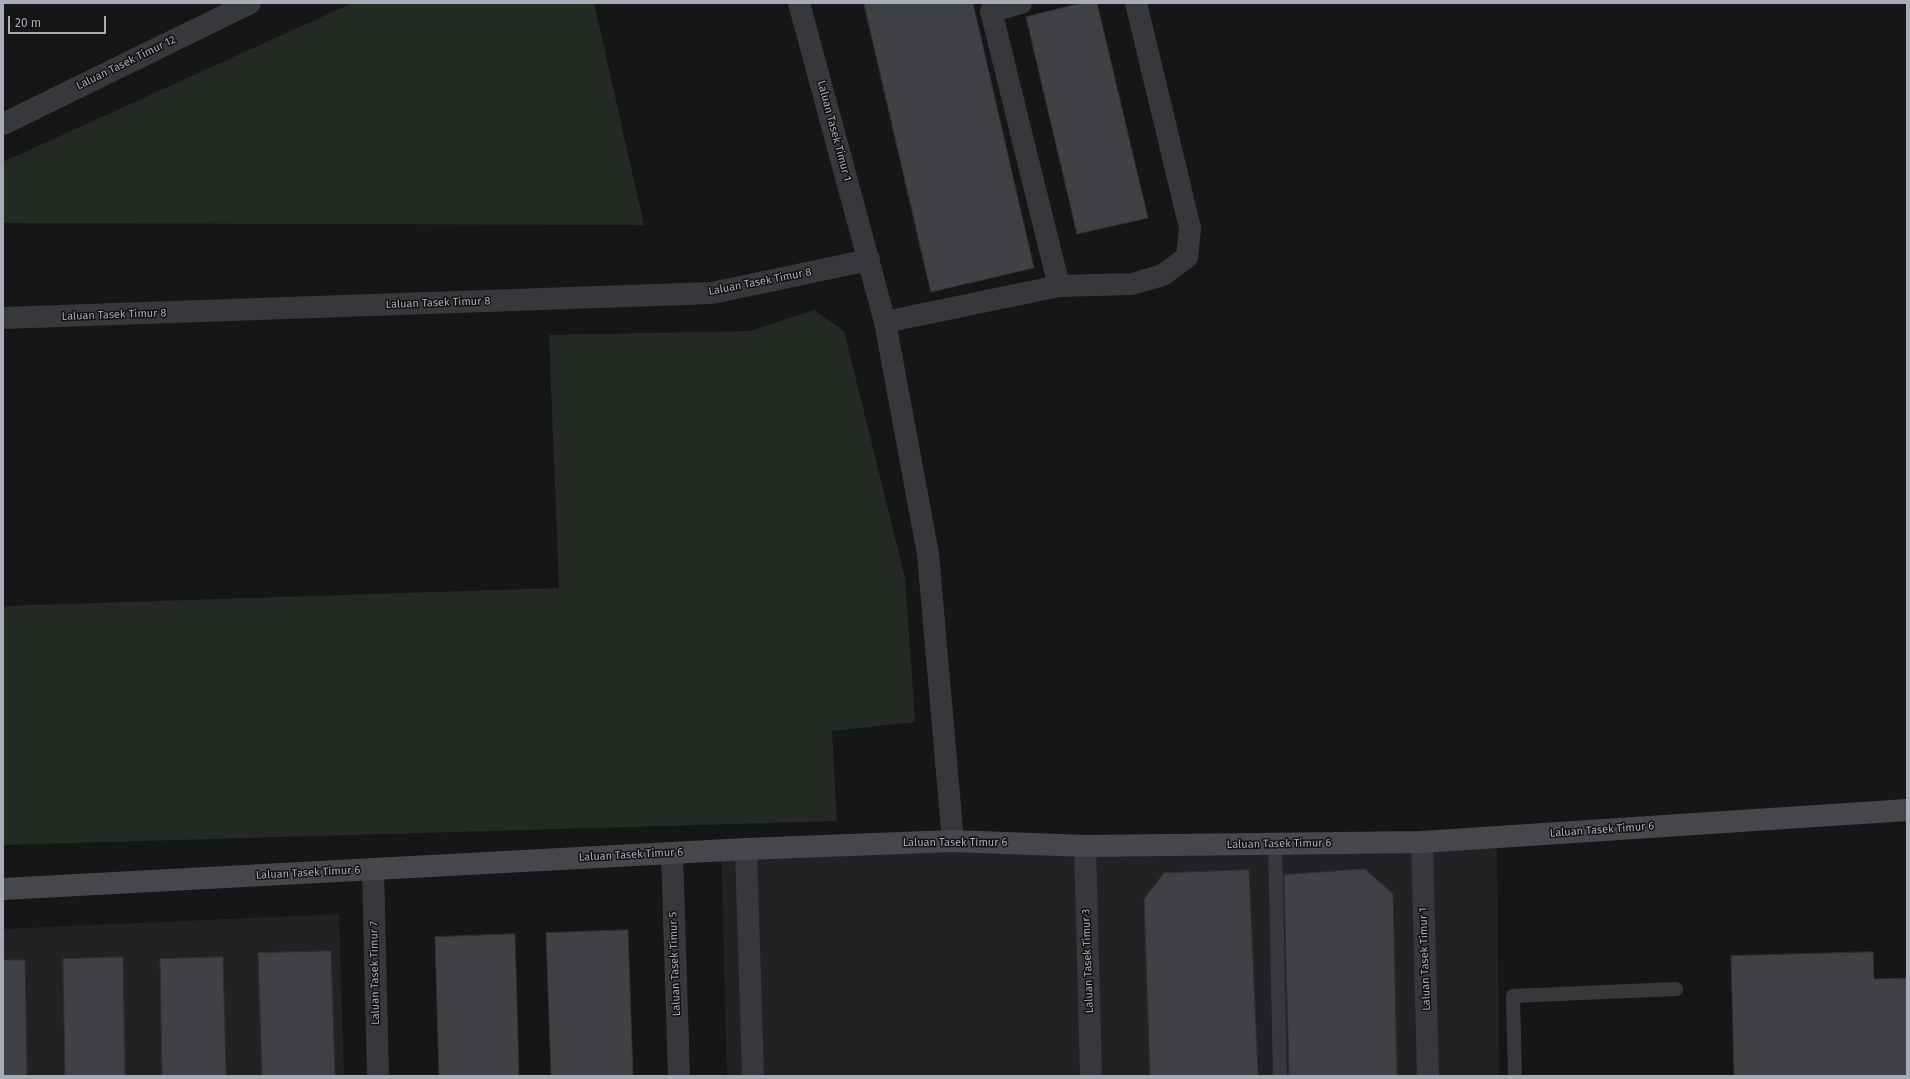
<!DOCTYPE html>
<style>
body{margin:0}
#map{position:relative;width:1910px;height:1079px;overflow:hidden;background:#161617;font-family:"Fira Sans",sans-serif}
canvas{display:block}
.frame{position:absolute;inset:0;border:4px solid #a8acb7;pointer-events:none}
.scale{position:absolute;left:8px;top:16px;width:98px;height:18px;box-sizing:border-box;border:2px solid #a8acb7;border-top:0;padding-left:5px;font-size:12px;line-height:14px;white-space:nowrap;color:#a8acb7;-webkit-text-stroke:3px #111112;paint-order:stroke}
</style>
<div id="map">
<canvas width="1910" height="1079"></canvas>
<div class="frame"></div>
<div class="scale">20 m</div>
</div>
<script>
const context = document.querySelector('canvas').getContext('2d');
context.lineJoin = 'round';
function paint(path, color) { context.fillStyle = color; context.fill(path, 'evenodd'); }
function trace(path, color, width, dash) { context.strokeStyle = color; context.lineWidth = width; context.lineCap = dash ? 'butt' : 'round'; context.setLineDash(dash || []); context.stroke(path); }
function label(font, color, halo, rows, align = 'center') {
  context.font = font + ' "Fira Sans",sans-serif'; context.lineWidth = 3; context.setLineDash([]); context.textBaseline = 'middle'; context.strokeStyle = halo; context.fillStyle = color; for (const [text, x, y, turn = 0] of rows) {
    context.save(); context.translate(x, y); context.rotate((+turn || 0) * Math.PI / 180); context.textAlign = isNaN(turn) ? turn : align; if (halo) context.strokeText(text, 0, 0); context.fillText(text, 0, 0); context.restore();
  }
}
const built = new Path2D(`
 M 721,844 L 1497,846 L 1499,1076 L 727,1076 Z
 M 339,914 L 344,1076 L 3,1076 L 3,929 Z`);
const green = new Path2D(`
 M 352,3 L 594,3 L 644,225 L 3,223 L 3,162 Z
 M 814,310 L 844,331 L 905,578 L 915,722 L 832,731 L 837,821 L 3,845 L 3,606 L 559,588 L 549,335 L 750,331 Z`);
const building = new Path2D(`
 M 864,3 L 973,3 L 1034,268 L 931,292 Z
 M 1082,3 L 1097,3 L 1148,218 L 1077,234 L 1026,17 Z
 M 1365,869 L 1393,894 L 1397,1076 L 1289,1076 L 1284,875 Z
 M 1249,870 L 1258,1076 L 1150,1076 L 1144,899 L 1164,873 Z
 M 628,930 L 633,1076 L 551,1076 L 546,933 Z
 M 515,934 L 519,1076 L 439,1076 L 435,937 Z
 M 331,951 L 335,1076 L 262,1076 L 258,953 Z
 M 1873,952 L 1874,979 L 1907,978 L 1907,1076 L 1715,1076 L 1734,1075 L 1731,956 Z
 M 123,957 L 125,1076 L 65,1076 L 63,959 Z
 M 223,957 L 226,1076 L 162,1076 L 160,959 Z
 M 3,960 L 25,960 L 27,1076 L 3,1076 Z`);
const lane = new Path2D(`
 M 1275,844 L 1280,1076
 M 1515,1076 L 1513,996 L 1676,989`);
const street = new Path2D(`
 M 799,3 L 885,322 L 928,554 L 953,841
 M 3,124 L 250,3
 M 1059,286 L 1132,284 L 1163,275 L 1187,257 L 1190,228 L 1136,3
 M 3,318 L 712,293 L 869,260
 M 885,322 L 1059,286 L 991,11 L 1021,3
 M 1422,842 L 1428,1076
 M 1085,846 L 1091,1076
 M 746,849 L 753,1076
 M 672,853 L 679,1076
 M 373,869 L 378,1076`);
const secondary = new Path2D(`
 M 3,889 L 746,849 L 953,841 L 1085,846 L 1422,842 L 1907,810`);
const streetNames = [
 ["Laluan Tasek Timur 12",126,63,-26],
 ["Laluan Tasek Timur 1",834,131,75],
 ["Laluan Tasek Timur 8",760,282,-11],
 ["Laluan Tasek Timur 8",438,303,-2],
 ["Laluan Tasek Timur 8",114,315,-2],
 ["Laluan Tasek Timur 6",1602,830,-4],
 ["Laluan Tasek Timur 6",955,843],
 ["Laluan Tasek Timur 6",1279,844,-1],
 ["Laluan Tasek Timur 6",631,855,-3],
 ["Laluan Tasek Timur 6",308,873,-3],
 ["Laluan Tasek Timur 1",1425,959,-92],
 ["Laluan Tasek Timur 3",1088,961,-92],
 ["Laluan Tasek Timur 5",675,964,-92],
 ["Laluan Tasek Timur 7",375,973,-91]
];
paint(built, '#222224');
paint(green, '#222a23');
paint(building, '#404144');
trace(building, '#303033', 1);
trace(lane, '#37383c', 14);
trace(street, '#37383c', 22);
trace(secondary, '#45474c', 22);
label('11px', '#a8acb7', '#111112', streetNames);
</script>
